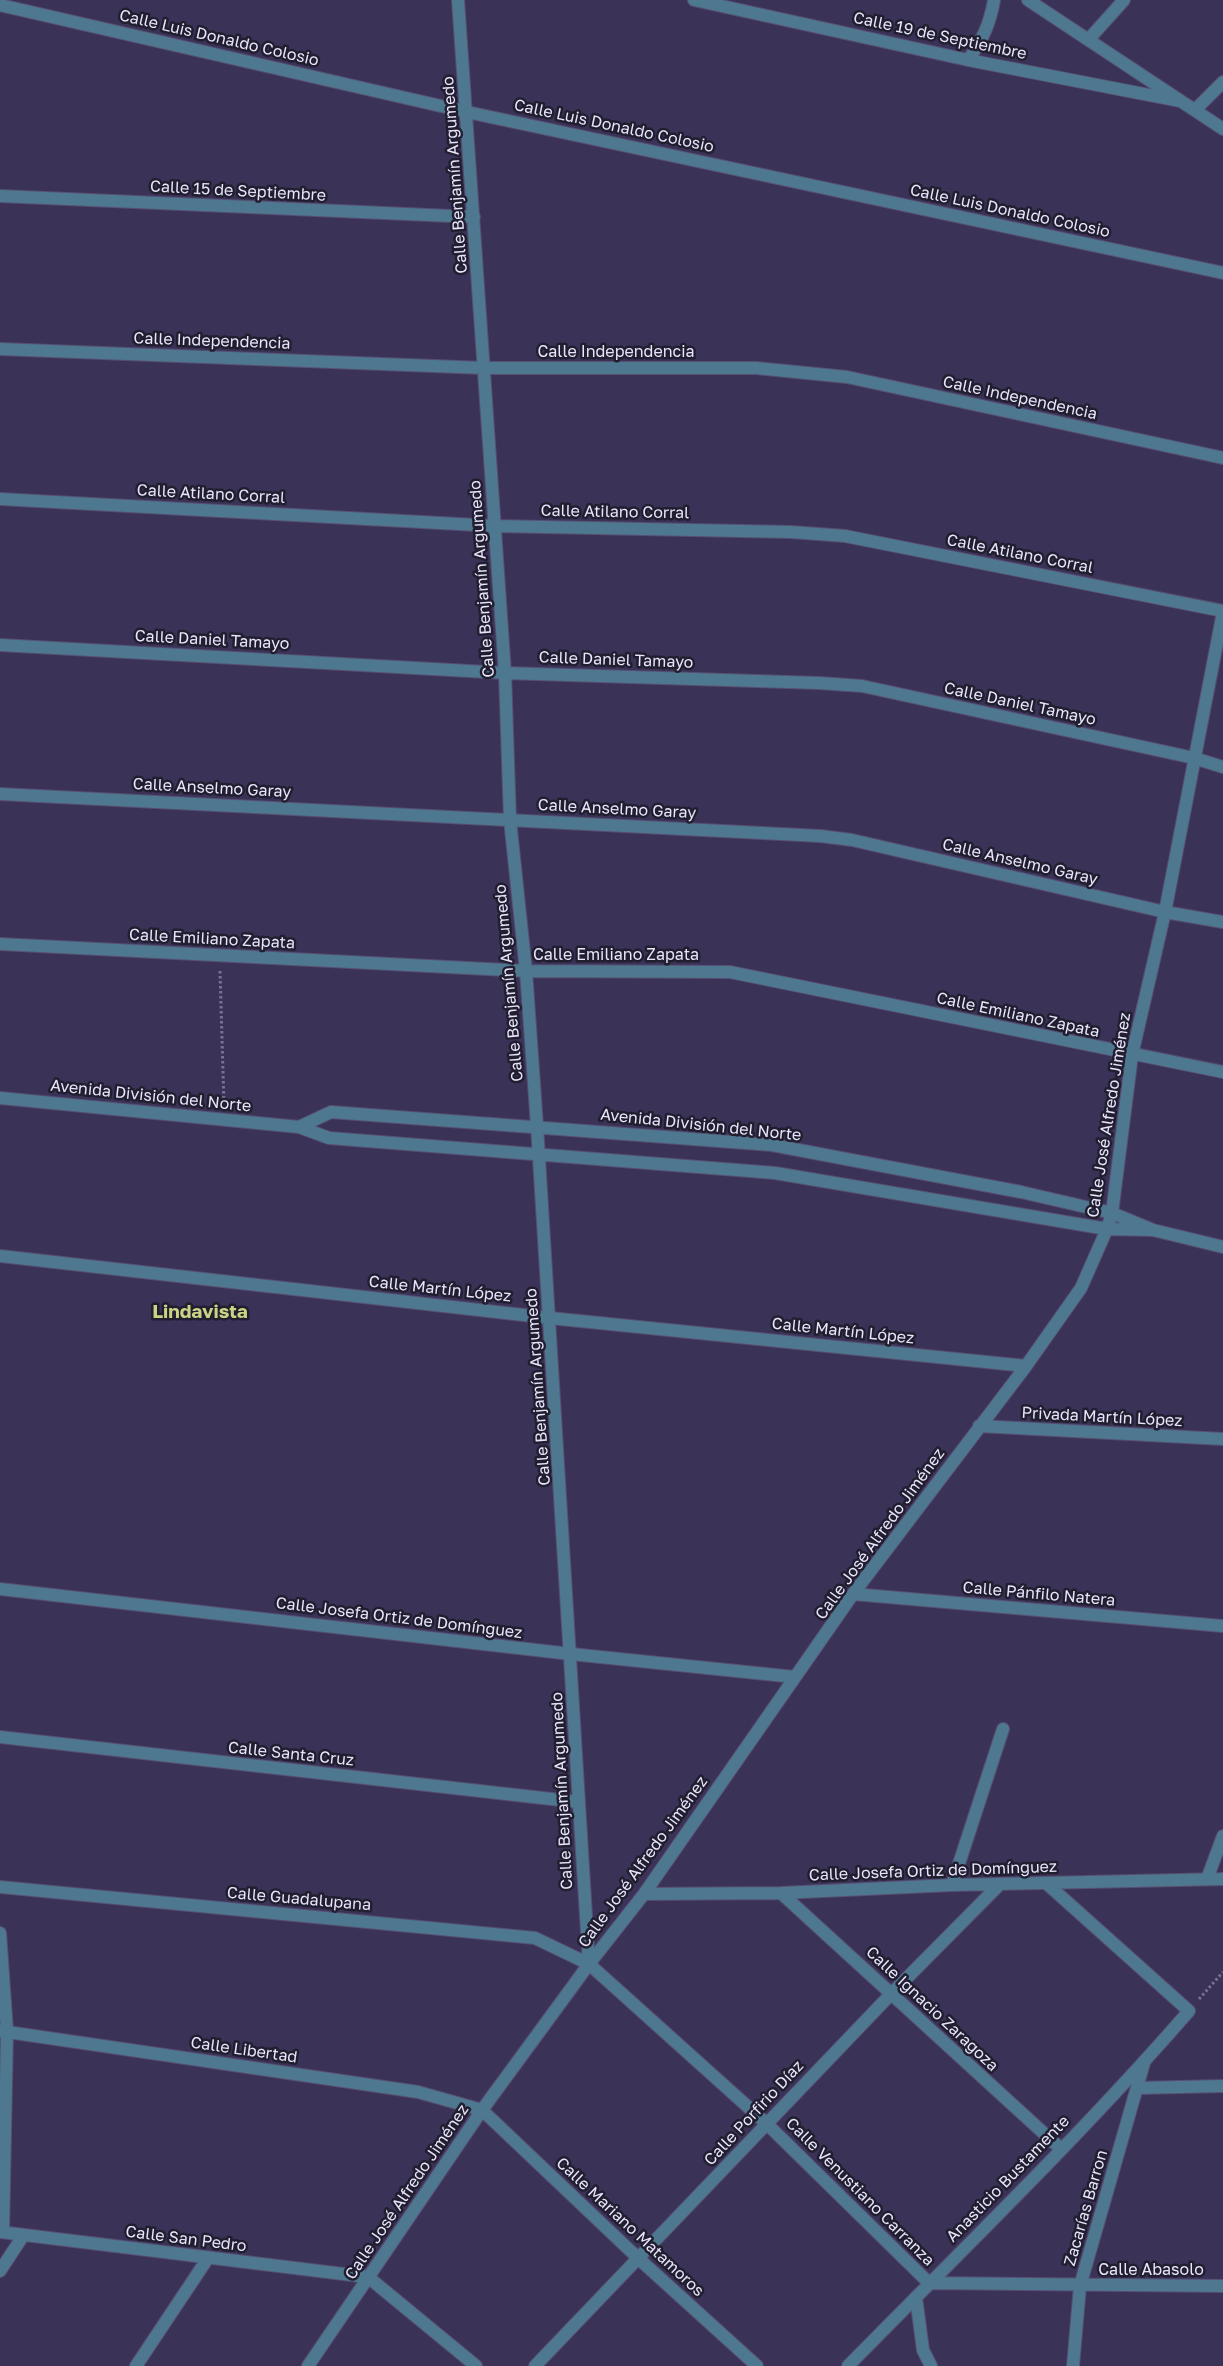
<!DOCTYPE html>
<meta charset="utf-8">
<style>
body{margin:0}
canvas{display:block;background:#3b3258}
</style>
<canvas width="1223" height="2366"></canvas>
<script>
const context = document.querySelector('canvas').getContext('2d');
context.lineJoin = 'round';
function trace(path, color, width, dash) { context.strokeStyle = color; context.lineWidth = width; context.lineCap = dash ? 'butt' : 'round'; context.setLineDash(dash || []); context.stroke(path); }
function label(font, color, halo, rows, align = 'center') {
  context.font = font + ' "Golos Text",sans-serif'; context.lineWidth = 5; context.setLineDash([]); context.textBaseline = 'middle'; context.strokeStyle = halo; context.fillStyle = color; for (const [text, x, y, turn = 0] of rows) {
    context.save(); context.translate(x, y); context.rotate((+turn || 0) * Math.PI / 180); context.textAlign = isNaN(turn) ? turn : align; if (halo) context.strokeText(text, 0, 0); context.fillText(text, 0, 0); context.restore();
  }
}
const path = new Path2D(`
 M 220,971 L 224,1105
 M 1199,1999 L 1223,1972`);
const minor = new Path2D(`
 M 458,0 L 505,673 L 510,820 L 526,971 L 537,1126 L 589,1964
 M 694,0 L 968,60 L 1180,101
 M 1028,0 L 1223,129
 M 0,5 L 467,112 L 1223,273
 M 1089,39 L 1124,0
 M 968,60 C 982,41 990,24 994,0
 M 1195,110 L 1223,82
 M 0,196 L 474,217
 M 0,349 L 484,368 L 756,368 L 847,377 L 1223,458
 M 0,499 L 495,526 L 791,532 L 845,536 L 1223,611
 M 0,645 L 505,673 L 819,683 L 862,686 L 1194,758 L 1223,767
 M 0,794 L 820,836 L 852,840 L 1165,912 L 1223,922
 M 0,944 L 526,971 L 730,972 L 1223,1072
 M 0,1098 L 299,1127 L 329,1138 L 775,1173 L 1107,1229 L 1153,1230
 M 299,1127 L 331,1112 L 772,1145 L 1021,1192 L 1112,1213 L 1153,1230 L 1223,1247
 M 0,1256 L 550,1318 L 1026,1366
 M 979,1426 L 1223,1439
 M 0,1589 L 571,1654 L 795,1677
 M 853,1594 L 1223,1626
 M 0,1737 L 578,1802
 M 1207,1879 L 1223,1836
 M 952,1885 L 1003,1729
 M 0,1887 L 535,1938 L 589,1964 L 767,2124 L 929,2283 L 1223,2286
 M 781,1893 L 1061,2149
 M 644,1894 L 781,1893 L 952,1885 L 1223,1879
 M 0,1933 L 7,2031 L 3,2232
 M 0,2031 L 418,2092 L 482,2110 L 639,2259 L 757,2366
 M 1138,2088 L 1223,2086
 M 0,2232 L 368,2277 L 476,2366
 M 0,2271 L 23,2236
 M 916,2297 L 923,2350 L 931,2366
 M 136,2366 L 208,2258
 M 308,2366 L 482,2110 L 589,1964 L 644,1894 L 853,1594 L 1026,1366 L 1081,1288 L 1107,1229 L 1112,1213 L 1132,1055 L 1165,912 L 1223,612
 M 535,2366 L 892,1993 L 999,1885
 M 848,2366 C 963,2249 1081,2135 1189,2011 L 1046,1883
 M 1073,2366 L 1080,2286 L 1144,2063`);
const streetNames = [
 ["Calle 19 de Septiembre",940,36,12],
 ["Calle Luis Donaldo Colosio",219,38,13],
 ["Calle Luis Donaldo Colosio",614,126,12],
 ["Calle Benjamín Argumedo",455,175,-94],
 ["Calle 15 de Septiembre",238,191,3],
 ["Calle Luis Donaldo Colosio",1010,211,12],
 ["Calle Independencia",212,341,2],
 ["Calle Independencia",616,352],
 ["Calle Independencia",1020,398,12],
 ["Calle Atilano Corral",211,494,3],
 ["Calle Atilano Corral",615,512,1],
 ["Calle Atilano Corral",1020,554,11],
 ["Calle Benjamín Argumedo",482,579,-94],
 ["Calle Daniel Tamayo",212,640,3],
 ["Calle Daniel Tamayo",616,660,2],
 ["Calle Daniel Tamayo",1020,704,12],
 ["Calle Anselmo Garay",212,788,3],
 ["Calle Anselmo Garay",617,809,3],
 ["Calle Anselmo Garay",1020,862,13],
 ["Calle Emiliano Zapata",212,939,3],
 ["Calle Emiliano Zapata",616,955],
 ["Calle Benjamín Argumedo",509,983,-95],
 ["Calle Emiliano Zapata",1018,1015,12],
 ["Avenida División del Norte",151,1096,6],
 ["Calle José Alfredo Jiménez",1109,1115,-81],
 ["Avenida División del Norte",701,1125,6],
 ["Calle Martín López",440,1289,6],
 ["Calle Martín López",843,1331,6],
 ["Calle Benjamín Argumedo",538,1387,-94],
 ["Privada Martín López",1102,1417,3],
 ["Calle José Alfredo Jiménez",880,1534,-54],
 ["Calle Pánfilo Natera",1039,1594,5],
 ["Calle Josefa Ortiz de Domínguez",399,1618,7],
 ["Calle Santa Cruz",291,1754,6],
 ["Calle Benjamín Argumedo",562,1791,-93],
 ["Calle José Alfredo Jiménez",643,1862,-54],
 ["Calle Josefa Ortiz de Domínguez",933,1871,-2],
 ["Calle Guadalupana",299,1899,5],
 ["Calle Ignacio Zaragoza",932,2009,43],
 ["Calle Libertad",244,2050,8],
 ["Calle Porfirio Díaz",754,2113,-47],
 ["Anasticio Bustamente",1008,2179,-46],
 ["Calle José Alfredo Jiménez",407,2192,-56],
 ["Calle Venustiano Carranza",860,2192,45],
 ["Zacarías Barron",1086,2208,-74],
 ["Calle Mariano Matamoros",630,2227,43],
 ["Calle San Pedro",186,2239,7],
 ["Calle Abasolo",1151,2270]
];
const quarterNames = [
 ["Lindavista",200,1312]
];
trace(minor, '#574e72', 14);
trace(path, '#797293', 3, [2.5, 2.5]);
trace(minor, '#4d788f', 12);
label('16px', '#e7e4fc', '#211e2f', streetNames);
label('bold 19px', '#ccd385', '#211e2f', quarterNames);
</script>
